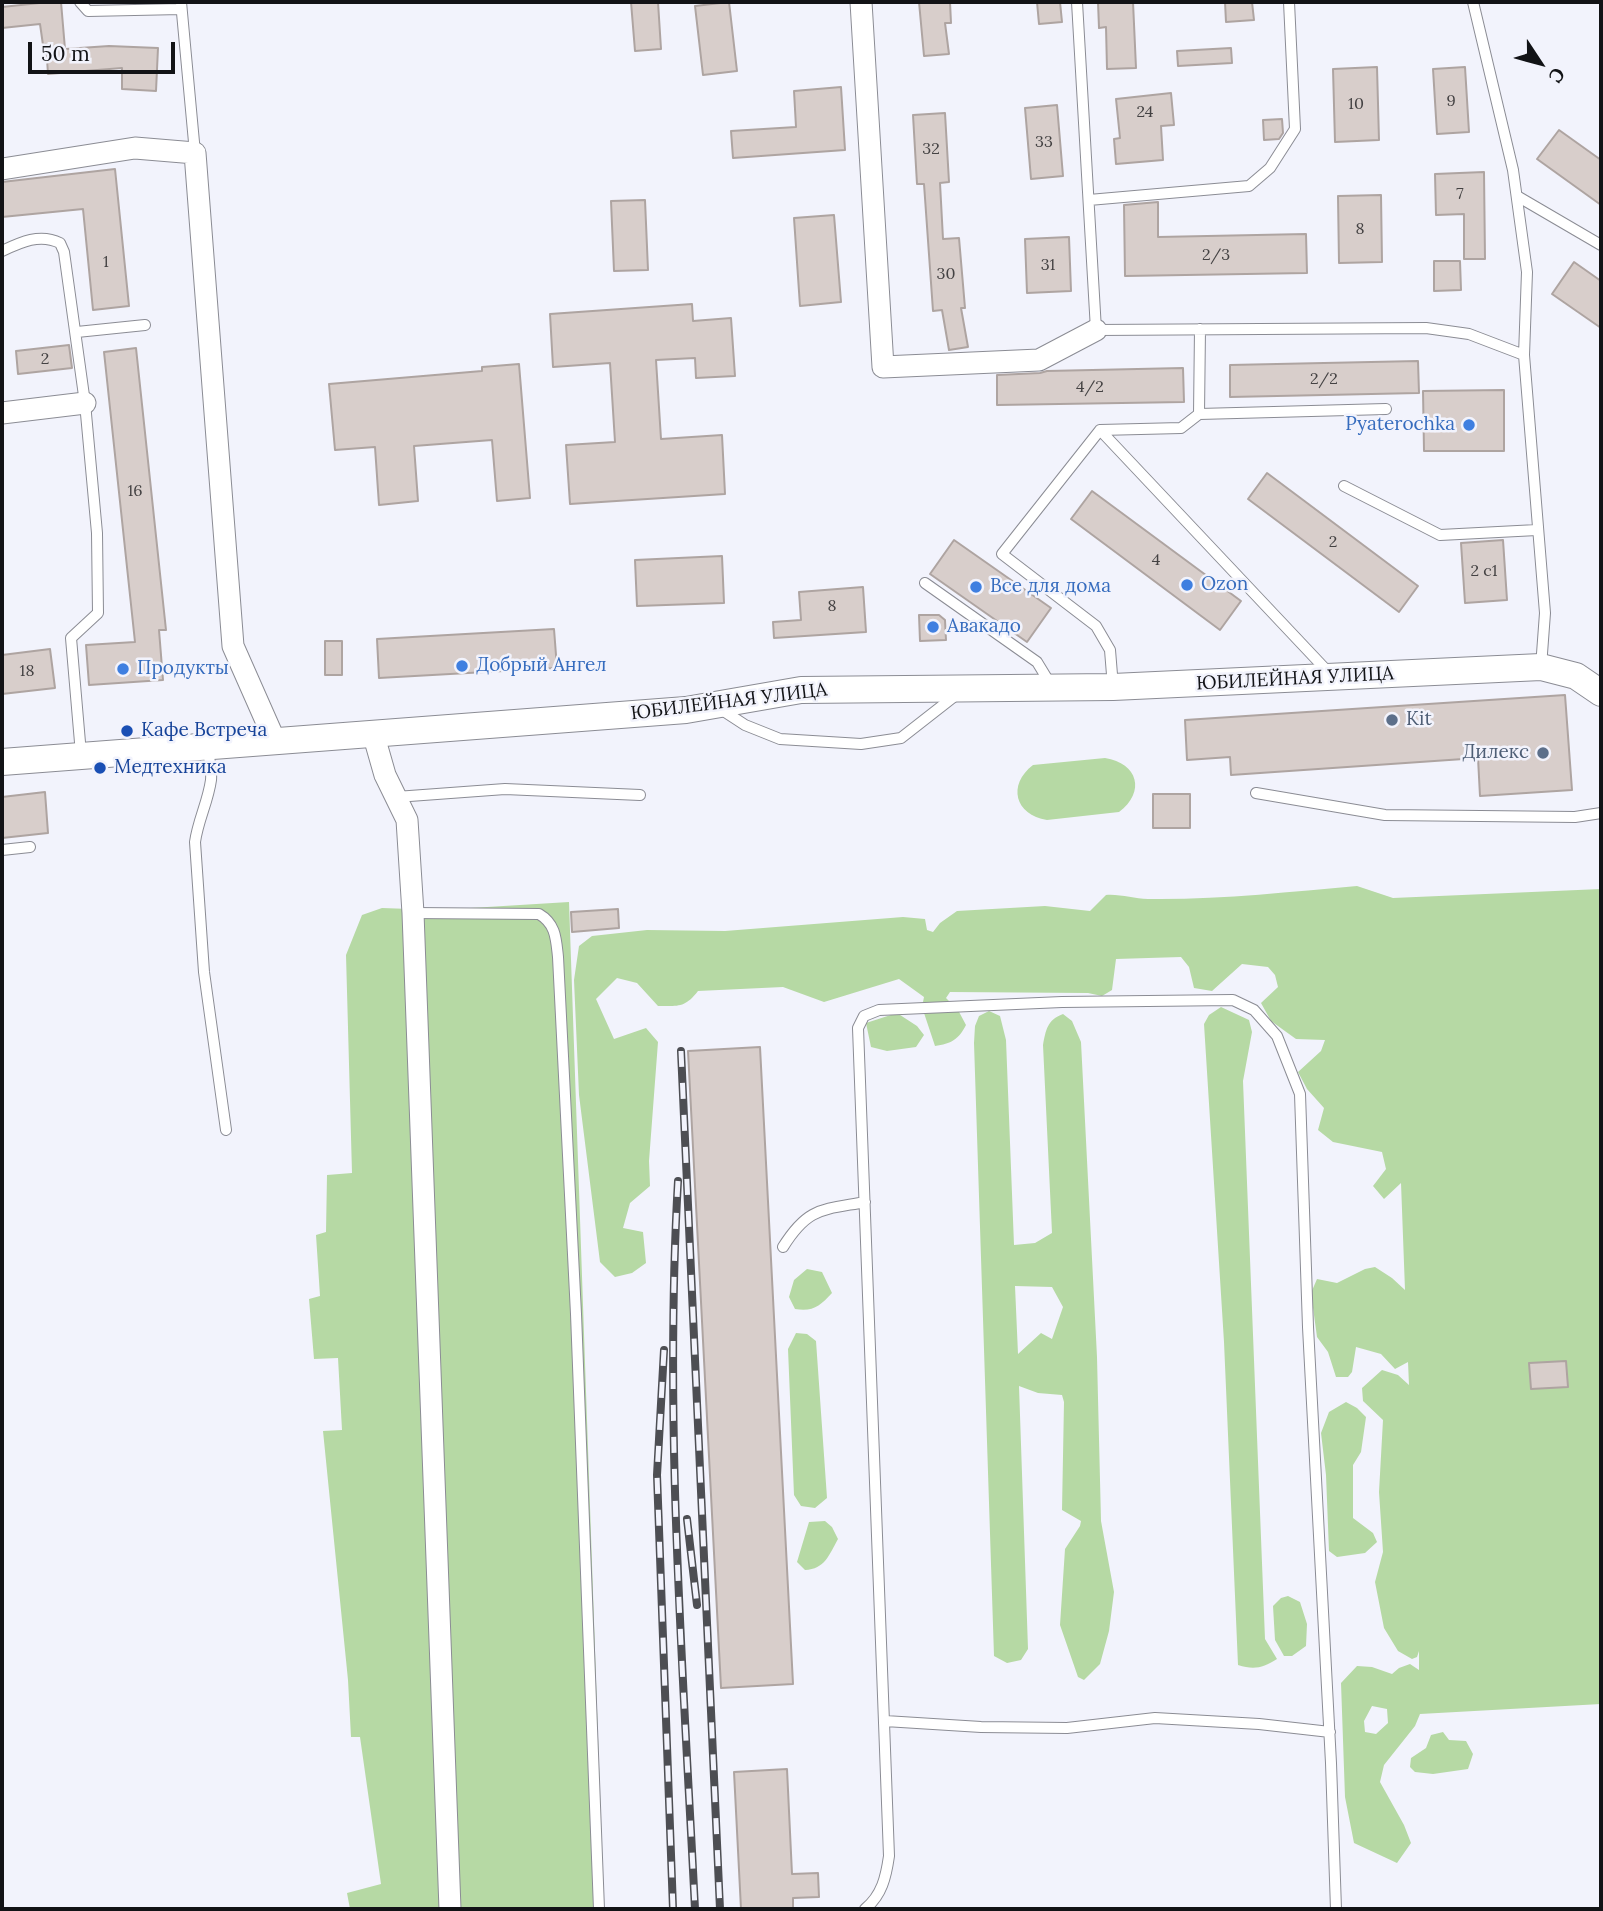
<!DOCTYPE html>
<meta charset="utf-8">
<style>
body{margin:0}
#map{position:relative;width:1603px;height:1911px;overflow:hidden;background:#f2f3fc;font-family:Lora,serif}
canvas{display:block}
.frame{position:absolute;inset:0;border:4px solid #121316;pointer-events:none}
.north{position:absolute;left:1505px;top:28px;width:70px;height:70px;-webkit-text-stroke:5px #f2f3fc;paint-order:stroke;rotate:126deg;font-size:19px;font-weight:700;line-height:28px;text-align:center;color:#121316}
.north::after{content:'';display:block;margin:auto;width:24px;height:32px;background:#121316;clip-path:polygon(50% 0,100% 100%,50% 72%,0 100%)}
.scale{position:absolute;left:28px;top:42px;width:147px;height:32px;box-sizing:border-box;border:4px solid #121316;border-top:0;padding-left:9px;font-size:21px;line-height:24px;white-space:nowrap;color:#121316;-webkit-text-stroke:5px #f2f3fc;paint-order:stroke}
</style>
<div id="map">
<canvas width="1603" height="1911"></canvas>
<div class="frame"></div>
<div class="north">С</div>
<div class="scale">50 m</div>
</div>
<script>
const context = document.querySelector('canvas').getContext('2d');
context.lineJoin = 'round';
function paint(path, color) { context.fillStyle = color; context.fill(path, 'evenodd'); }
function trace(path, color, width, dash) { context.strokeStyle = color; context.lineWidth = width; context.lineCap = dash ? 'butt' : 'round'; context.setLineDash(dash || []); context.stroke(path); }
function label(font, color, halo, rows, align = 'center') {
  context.font = font + ' Lora,serif'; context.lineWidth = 5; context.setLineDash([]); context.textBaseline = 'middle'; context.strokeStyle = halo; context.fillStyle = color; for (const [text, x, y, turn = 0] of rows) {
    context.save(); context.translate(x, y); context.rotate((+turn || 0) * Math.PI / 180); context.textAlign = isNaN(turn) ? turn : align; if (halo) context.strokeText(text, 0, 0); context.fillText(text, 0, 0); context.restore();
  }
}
const green = new Path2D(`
 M 1105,758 C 1138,763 1146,792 1119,812 L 1047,820 C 1015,815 1007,785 1033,765 Z
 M 1357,886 L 1393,898 L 1601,889 L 1601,1704 L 1420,1714 L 1415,1726 L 1384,1765 L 1380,1782 L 1404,1825 L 1411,1843 L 1397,1863 L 1354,1843 L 1345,1797 L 1341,1683 L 1357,1666 L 1372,1667 L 1392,1674 L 1399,1668 L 1410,1664 L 1419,1670 L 1419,1651 L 1417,1657 L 1412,1659 L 1398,1651 L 1384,1628 L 1375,1582 L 1383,1552 L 1379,1492 L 1383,1420 L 1363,1401 L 1362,1388 L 1382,1370 L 1398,1375 L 1409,1385 L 1408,1362 L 1395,1369 L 1381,1354 L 1356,1347 L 1352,1372 L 1348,1377 L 1336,1377 L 1328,1352 L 1317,1337 L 1311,1293 L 1317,1279 L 1337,1283 L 1365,1269 L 1375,1267 L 1392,1278 L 1405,1290 L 1401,1183 L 1384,1199 L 1373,1186 L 1386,1169 L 1382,1152 L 1333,1142 L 1318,1130 L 1324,1108 L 1307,1089 L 1298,1072 L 1321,1051 L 1325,1040 L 1296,1039 L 1271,1021 L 1261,1003 L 1278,987 L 1275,975 L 1268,967 L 1242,964 L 1212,991 L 1194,988 L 1189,967 L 1181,957 L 1116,959 L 1112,990 L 1102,996 L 1088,993 L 950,992 L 946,998 L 958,1010 L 966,1025 C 959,1039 951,1044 935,1046 L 922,1007 L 924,997 L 899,979 L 824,1002 L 783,987 L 698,991 C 685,1008 678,1006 658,1006 L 637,983 L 617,978 L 596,999 L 614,1039 L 646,1028 L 658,1042 L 649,1161 L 650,1186 L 630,1203 L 623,1228 L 643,1232 L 646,1263 L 632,1273 L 615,1277 L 600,1262 L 579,1095 L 574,980 L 579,946 L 592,936 L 647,930 L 725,931 L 903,917 L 925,919 L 927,930 L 933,932 L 940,923 L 957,911 L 1045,906 L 1090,911 L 1106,895 C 1121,894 1134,899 1148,899 C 1218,900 1288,892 1357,886 ZM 1372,1706 L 1387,1709 L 1388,1723 L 1376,1734 L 1365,1732 L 1364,1721 Z
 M 569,902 L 604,1909 L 350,1909 L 347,1893 L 381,1884 L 360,1737 L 351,1737 L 348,1680 L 323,1431 L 342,1430 L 338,1358 L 314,1359 L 309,1299 L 320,1296 L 316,1235 L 326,1232 L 327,1175 L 352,1173 L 346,955 L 362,915 L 382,908 L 438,910 Z
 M 1221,1007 L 1249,1020 L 1252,1032 L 1243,1081 L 1265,1639 L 1277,1659 C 1263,1668 1254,1670 1238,1665 L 1224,1342 L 1204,1024 L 1209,1015 Z
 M 989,1011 L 1000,1016 L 1006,1040 L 1014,1245 L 1035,1243 L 1052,1233 L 1043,1045 C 1046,1030 1047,1020 1063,1014 L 1072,1021 L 1081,1042 L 1097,1357 L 1101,1521 L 1114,1592 L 1109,1631 L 1100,1664 L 1084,1680 L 1078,1677 L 1060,1625 L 1065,1549 L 1080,1526 L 1081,1521 L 1062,1510 L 1064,1402 L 1062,1395 L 1038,1393 L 1019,1386 L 1028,1649 L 1021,1660 L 1007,1663 L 994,1656 L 974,1043 L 975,1026 L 979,1016 ZM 1015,1286 L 1052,1287 L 1063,1307 L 1052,1339 L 1041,1333 L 1018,1354 Z
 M 897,1013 L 917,1026 L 924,1035 L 916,1047 L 887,1051 L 871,1047 L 866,1023 Z
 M 807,1269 L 822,1272 L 832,1293 C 820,1306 813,1312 795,1309 L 789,1297 L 794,1280 Z
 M 796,1333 L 807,1334 L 816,1341 L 827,1498 L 815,1508 L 801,1506 L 794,1495 L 788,1349 Z
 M 1346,1402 L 1357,1408 L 1366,1417 L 1361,1452 L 1353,1465 L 1353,1518 L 1373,1533 L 1377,1542 L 1365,1553 L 1337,1557 L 1329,1551 L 1326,1475 L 1321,1433 L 1329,1412 Z
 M 825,1521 L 832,1527 L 838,1539 C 829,1555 825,1569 805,1570 L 797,1562 L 809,1522 Z
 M 1288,1596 L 1300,1602 L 1307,1624 L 1306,1646 L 1292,1656 L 1284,1656 L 1275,1640 L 1273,1606 L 1281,1598 Z
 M 1443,1732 L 1449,1740 L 1466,1741 L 1473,1754 L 1468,1769 L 1433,1774 L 1415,1772 L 1410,1767 L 1411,1758 L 1426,1748 L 1431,1735 Z`);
const building = new Path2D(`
 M 49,2 L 61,2 L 65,49 L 109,46 L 158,48 L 156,91 L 122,89 L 122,68 L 48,74 L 46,44 L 43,45 L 40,24 L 2,28 L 2,7 Z
 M 631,2 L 658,2 L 661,49 L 635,51 Z
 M 729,2 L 737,71 L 703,75 L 695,6 Z
 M 919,2 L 950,2 L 951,23 L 945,23 L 949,54 L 924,56 Z
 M 1037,2 L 1060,2 L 1062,22 L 1039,24 Z
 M 1098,2 L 1133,2 L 1136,68 L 1107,69 L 1106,27 L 1099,28 Z
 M 1225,2 L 1252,2 L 1254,20 L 1226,22 Z
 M 1231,48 L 1232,63 L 1178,66 L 1177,51 Z
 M 1377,67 L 1379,140 L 1335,142 L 1333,69 Z
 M 1465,67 L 1469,132 L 1437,134 L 1433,69 Z
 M 841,87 L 845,150 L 733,158 L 731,131 L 796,127 L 794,91 Z
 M 1171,93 L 1174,125 L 1161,126 L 1163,160 L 1116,164 L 1114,139 L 1120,138 L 1116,99 Z
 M 1057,105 L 1063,176 L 1031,179 L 1025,108 Z
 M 945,113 L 949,182 L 940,183 L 943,239 L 959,238 L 965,308 L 961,308 L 968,347 L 949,350 L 942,310 L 933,311 L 924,184 L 917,184 L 913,115 Z
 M 1282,119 L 1283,133 L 1279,139 L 1264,140 L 1263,120 Z
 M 1559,130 L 1601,160 L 1601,205 L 1537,159 Z
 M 115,169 L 129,306 L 93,310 L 83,209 L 2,217 L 2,182 Z
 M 1484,172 L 1485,259 L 1464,259 L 1464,214 L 1436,215 L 1435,174 Z
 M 1381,195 L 1382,262 L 1339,263 L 1338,196 Z
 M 645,200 L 648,270 L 614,271 L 611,201 Z
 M 1158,202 L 1158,237 L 1306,234 L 1307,273 L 1125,276 L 1124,205 Z
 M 834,215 L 841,302 L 800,306 L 794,218 Z
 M 1069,237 L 1071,291 L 1027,293 L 1025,239 Z
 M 1434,261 L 1460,261 L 1461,290 L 1434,291 Z
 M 1574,262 L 1601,281 L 1601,328 L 1552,294 Z
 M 692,304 L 693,321 L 731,318 L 735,376 L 696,378 L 695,358 L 656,360 L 661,439 L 722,435 L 725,494 L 570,504 L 566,445 L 615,442 L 610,363 L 553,367 L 550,314 Z
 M 69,345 L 72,368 L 18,374 L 16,351 Z
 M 136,348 L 166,630 L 159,630 L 163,680 L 89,685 L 86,645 L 135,642 L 104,352 Z
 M 1418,361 L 1419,393 L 1230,397 L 1230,365 Z
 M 519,364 L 530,498 L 497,501 L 492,440 L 414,446 L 418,501 L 379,505 L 375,447 L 335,450 L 329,384 L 482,371 L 482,367 Z
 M 1183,368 L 1184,402 L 997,405 L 997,375 L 1040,373 L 1047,371 Z
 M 1504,390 L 1504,451 L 1424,451 L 1423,391 Z
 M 1267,473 L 1418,586 L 1399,612 L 1248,499 Z
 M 1092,491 L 1241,601 L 1220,630 L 1071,519 Z
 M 954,540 L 1051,608 L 1027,642 L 930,574 Z
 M 1503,540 L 1507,600 L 1465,603 L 1461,543 Z
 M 722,556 L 724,603 L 637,606 L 635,560 Z
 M 863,587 L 866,632 L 774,638 L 773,622 L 801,620 L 799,592 Z
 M 919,615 L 939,615 L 945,620 L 946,640 L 920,641 Z
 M 554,629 L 557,668 L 379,678 L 377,639 Z
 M 325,641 L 342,641 L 342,675 L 325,675 Z
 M 50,649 L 55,688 L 2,694 L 2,655 Z
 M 1565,695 L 1572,790 L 1480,796 L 1478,758 L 1231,775 L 1230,757 L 1187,760 L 1185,720 Z
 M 45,792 L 48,833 L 2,838 L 2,797 Z
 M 1153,794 L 1190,794 L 1190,828 L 1153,828 Z
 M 618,909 L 619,928 L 572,932 L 571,912 Z
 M 760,1047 L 793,1684 L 721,1688 L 688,1051 Z
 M 1566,1361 L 1568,1387 L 1531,1389 L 1529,1363 Z
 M 787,1769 L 792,1874 L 818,1873 L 819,1897 L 793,1898 L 793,1909 L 741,1909 L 734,1772 Z`);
const service = new Path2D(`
 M 80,2 L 88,11 L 181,9
 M 181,2 L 195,153
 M 1077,2 L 1096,330 L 1426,328 L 1469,334 L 1524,355
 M 1473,2 L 1513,170 L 1527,272 L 1524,355 L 1545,613 L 1541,667
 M 1517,196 L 1601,245
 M 1089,200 L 1249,186 L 1270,168 L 1295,129 L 1289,2
 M 2,251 C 21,242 40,233 60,243 L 64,252 L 85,403 L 97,533 L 98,613 L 71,638 L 81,754
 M 77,332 L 145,325
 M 1199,414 L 1386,409
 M 1100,430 L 1002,554 L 1096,626 L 1110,650 L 1113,687
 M 1100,430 L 1331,675
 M 1100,430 L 1181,428 L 1199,414 L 1200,329
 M 1344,486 L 1440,535 L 1537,530
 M 925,583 L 1037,662 L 1051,685
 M 719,708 L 745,725 L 780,739 L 861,744 L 901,738 L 956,695
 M 207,746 C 209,757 212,769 211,780 C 208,802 198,820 195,842 L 204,972 L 226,1130
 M 1256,793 L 1385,815 L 1575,817 L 1601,813
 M 396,797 L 505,789 L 640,795
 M 2,850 L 30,847
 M 413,913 L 539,914 C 556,924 556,939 558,957 L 576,1314 L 599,1909
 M 783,1247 C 808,1207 822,1210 865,1202
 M 885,1721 L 981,1727 L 1067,1728 L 1155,1718 L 1259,1724 L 1330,1732
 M 865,1909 C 882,1895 886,1877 889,1856 L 858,1028 L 864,1016 L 879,1010 L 1062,1002 L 1233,1000 L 1254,1010 L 1277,1036 L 1300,1094 L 1308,1327 L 1331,1763 L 1336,1909`);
const minor = new Path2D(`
 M 861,2 L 883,367 L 1039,360 L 1096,330
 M 2,169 L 135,148 L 195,153 L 233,646 L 275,741
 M 2,413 L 85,403
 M 373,733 L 385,775 L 407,820 L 413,913 L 450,1909`);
const tertiary = new Path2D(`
 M 2,762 L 686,710 L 801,690 L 1113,687 L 1541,667 L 1576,676 L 1601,693`);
const rail = new Path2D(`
 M 681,1051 L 720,1909
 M 678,1181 C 664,1422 683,1668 695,1909
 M 664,1350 L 657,1475 L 673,1909
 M 687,1519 L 697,1605`);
const markers = [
 [1469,425,7,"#3f7fe0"],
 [1187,585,7,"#3f7fe0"],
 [976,587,7,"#3f7fe0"],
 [933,627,7,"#3f7fe0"],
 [462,666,7,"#3f7fe0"],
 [123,669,7,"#3f7fe0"],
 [1392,720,7,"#5c6f8a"],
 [127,731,7,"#1a4fb4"],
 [1543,753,7,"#5c6f8a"],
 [100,768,7,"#1a4fb4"]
];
const numberNames = [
 ["9",1451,101],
 ["10",1356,104],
 ["24",1145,112],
 ["33",1044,142],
 ["32",931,149],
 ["7",1460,194],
 ["8",1360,229],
 ["2/3",1216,255],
 ["1",106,262],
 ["31",1048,265],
 ["30",946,274],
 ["2",45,359],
 ["2/2",1324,379],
 ["4/2",1090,387],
 ["16",135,491],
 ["2",1333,542],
 ["4",1156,560],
 ["2 с1",1484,571],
 ["8",832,606],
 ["18",27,671]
];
const shopNames = [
 ["Pyaterochka",1455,425,"right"],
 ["Ozon",1201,585],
 ["Все для дома",990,587],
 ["Авакадо",947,627],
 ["Добрый Ангел",476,666],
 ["Продукты",137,669]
];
const streetNames = [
 ["ЮБИЛЕЙНАЯ УЛИЦА",1295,679,-3],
 ["ЮБИЛЕЙНАЯ УЛИЦА",729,702,-7]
];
const serviceNames = [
 ["Kit",1406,720],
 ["Дилекс",1529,753,"right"]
];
const transitNames = [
 ["Кафе Встреча",141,731],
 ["Медтехника",114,768]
];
paint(green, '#b6d9a4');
paint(building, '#d8cecb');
trace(building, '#aea4a1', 2);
trace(service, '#8b8c94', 12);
trace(minor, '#8b8c94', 23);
trace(tertiary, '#8b8c94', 28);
trace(service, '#fff', 10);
trace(minor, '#fff', 21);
trace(tertiary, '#fff', 26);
trace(rail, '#4d4e53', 8);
trace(rail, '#f2f3fc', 5, [16]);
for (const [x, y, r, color] of markers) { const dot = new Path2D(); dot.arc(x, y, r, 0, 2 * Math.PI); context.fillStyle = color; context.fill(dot); trace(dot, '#f2f3fc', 2.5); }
label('16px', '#444243', null, numberNames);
label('19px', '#366cbe', '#f2f3fc', shopNames, 'left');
label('19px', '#121316', '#f2f3fc', streetNames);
label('19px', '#4e5e75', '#f2f3fc', serviceNames, 'left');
label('19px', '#164399', '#f2f3fc', transitNames, 'left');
</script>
